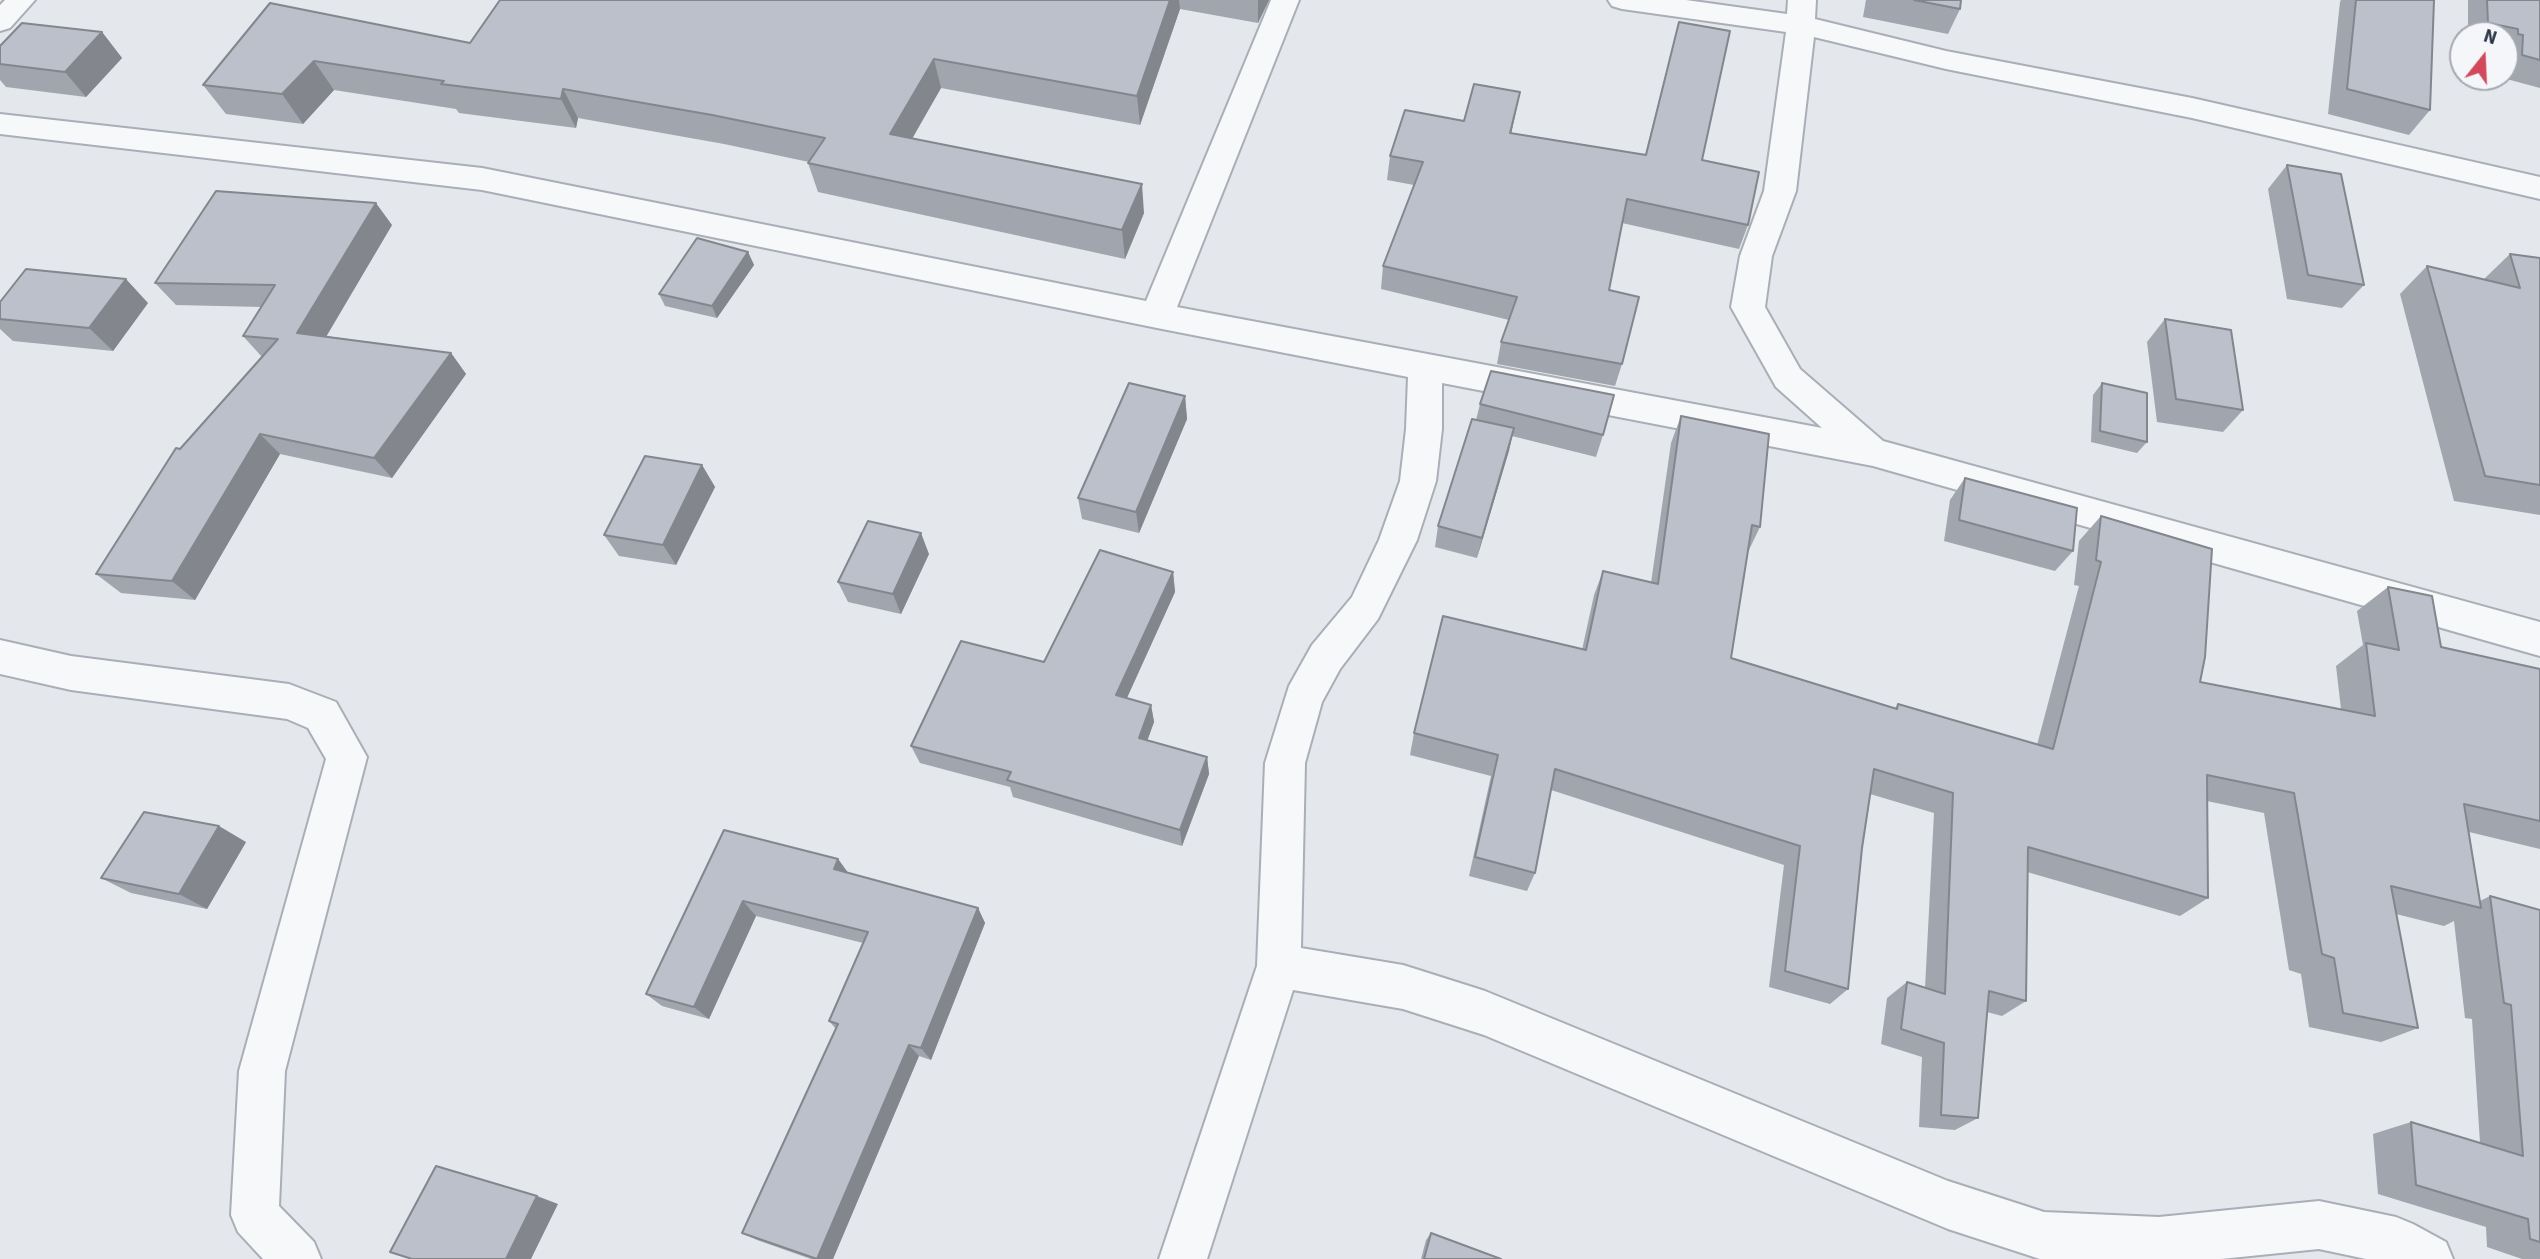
<!DOCTYPE html>
<style>
body{margin:0}
#map{position:relative;width:2540px;height:1259px;overflow:hidden;background:#e4e7ec;font-family:"Source Sans 3",sans-serif}
canvas{display:block}
.north{position:absolute;left:2449px;top:21px;width:70px;height:70px;box-sizing:border-box;background:#f4f6f9;border:2px solid #a4a8b1;border-radius:50%;rotate:18deg;font-size:19px;font-weight:700;line-height:28px;text-align:center;color:#2b3445}
.north::after{content:'';display:block;margin:auto;width:24px;height:32px;background:#d1495b;clip-path:polygon(50% 0,100% 100%,50% 72%,0 100%)}
</style>
<div id="map">
<canvas width="2540" height="1259"></canvas>
<div class="north">N</div>
</div>
<script>
const context = document.querySelector('canvas').getContext('2d');
context.lineJoin = 'round';
function trace(path, color, width, dash) { context.strokeStyle = color; context.lineWidth = width; context.lineCap = dash ? 'butt' : 'round'; context.setLineDash(dash || []); context.stroke(path); }
function paint(path, color) { context.fillStyle = color; context.fill(path, 'evenodd'); }
const street = new Path2D(`
 M 5,0 L 35,0 L 10,28 L 0,31 L 0,5 Z
 M 1271,0 L 1299,0 L 1177,307 L 1822,428 L 1776,387 L 1731,307 L 1740,256 L 1764,191 L 1786,32 L 1622,9 L 1612,6 L 1608,0 L 1686,0 L 1787,14 L 1788,0 L 1816,0 L 1815,19 L 1946,51 L 2192,98 L 2540,177 L 2540,199 L 2192,118 L 1946,69 L 1814,37 L 1796,191 L 1772,256 L 1765,307 L 1800,369 L 1883,441 L 2540,622 L 2540,656 L 1873,466 L 1442,383 L 1442,429 L 1436,481 L 1417,540 L 1378,619 L 1340,669 L 1322,702 L 1305,763 L 1301,948 L 1403,965 L 1485,991 L 1948,1181 L 2044,1212 L 2159,1217 L 2319,1201 L 2396,1217 L 2413,1224 L 2446,1242 L 2453,1259 L 2366,1259 L 2319,1249 L 2221,1259 L 2040,1259 L 1948,1229 L 1484,1035 L 1403,1009 L 1293,990 L 1207,1259 L 1159,1259 L 1257,966 L 1265,763 L 1289,686 L 1312,645 L 1352,597 L 1379,540 L 1400,481 L 1406,429 L 1408,377 L 1157,328 L 482,190 L 0,134 L 0,114 L 482,168 L 1146,301 Z
 M 0,640 L 71,656 L 289,684 L 336,702 L 367,757 L 285,1071 L 279,1206 L 314,1242 L 321,1259 L 263,1259 L 238,1232 L 231,1215 L 239,1071 L 326,759 L 308,728 L 287,719 L 71,690 L 0,674 Z`);
const wall = new Path2D(`
 M 500,0 L 1269,0 L 1258,23 L 1180,9 L 1140,125 L 941,88 L 912,139 L 1144,213 L 1125,259 L 818,192 L 808,163 L 809,162 L 724,144 L 578,118 L 576,128 L 459,113 L 456,109 L 334,90 L 303,124 L 226,114 L 203,85 L 270,3 L 470,43 Z
 M 1866,0 L 1961,0 L 1960,9 L 1948,34 L 1863,17 Z
 M 2341,0 L 2434,0 L 2430,110 L 2409,135 L 2328,114 L 2340,2 Z
 M 2468,0 L 2540,0 L 2540,88 L 2503,78 L 2505,77 L 2505,35 L 2468,35 Z
 M 1679,22 L 1702,160 L 1748,225 L 1739,249 L 1622,223 L 1609,290 L 1622,364 L 1615,386 L 1497,364 L 1501,342 L 1509,320 L 1381,289 L 1383,266 L 1414,185 L 1387,180 L 1390,156 L 1464,121 L 1515,116 L 1511,133 L 1645,155 Z
 M 102,32 L 122,58 L 86,97 L 6,87 L 0,80 L 0,46 Z
 M 2287,165 L 2364,285 L 2342,308 L 2287,299 L 2268,189 Z
 M 392,225 L 326,336 L 451,353 L 466,374 L 392,478 L 280,454 L 195,600 L 121,593 L 96,574 L 180,449 L 262,357 L 243,336 L 262,307 L 176,305 L 155,283 Z
 M 748,252 L 754,265 L 717,318 L 665,306 L 659,294 Z
 M 2510,254 L 2540,258 L 2540,515 L 2454,501 L 2400,294 L 2427,266 L 2484,279 Z
 M 0,302 L 148,303 L 113,351 L 13,341 L 0,329 Z
 M 2165,319 L 2243,410 L 2223,432 L 2157,422 L 2147,342 Z
 M 2102,383 L 2147,442 L 2137,453 L 2091,442 L 2093,395 Z
 M 1185,396 L 1187,419 L 1139,533 L 1082,519 L 1078,498 Z
 M 1480,404 L 1603,435 L 1596,457 L 1512,436 L 1477,558 L 1435,547 L 1438,526 L 1476,420 Z
 M 1681,416 L 1760,527 L 1748,552 L 1731,658 L 1895,708 L 1898,704 L 2037,745 L 2079,586 L 2074,585 L 2079,541 L 2101,516 L 2200,682 L 2341,709 L 2336,666 L 2363,645 L 2357,611 L 2388,587 L 2441,647 L 2540,669 L 2540,849 L 2469,832 L 2480,901 L 2490,896 L 2540,910 L 2540,1259 L 2522,1259 L 2487,1247 L 2486,1227 L 2378,1194 L 2373,1134 L 2411,1122 L 2480,1143 L 2472,1019 L 2465,1018 L 2454,921 L 2444,926 L 2396,914 L 2418,1028 L 2381,1042 L 2309,1027 L 2301,974 L 2289,970 L 2264,813 L 2207,801 L 2208,898 L 2180,916 L 2027,872 L 2026,1001 L 2002,1016 L 1987,1012 L 1978,1118 L 1955,1130 L 1919,1127 L 1922,1057 L 1881,1044 L 1887,998 L 1907,982 L 1925,988 L 1934,813 L 1870,794 L 1862,848 L 1848,989 L 1830,1004 L 1769,987 L 1784,865 L 1551,790 L 1535,873 L 1527,891 L 1469,876 L 1491,776 L 1410,755 L 1414,733 L 1582,650 L 1594,595 L 1603,571 L 1651,583 L 1671,443 Z
 M 702,465 L 715,487 L 676,565 L 619,556 L 604,535 Z
 M 1965,478 L 2073,551 L 2055,571 L 1944,541 L 1950,500 Z
 M 929,554 L 901,614 L 848,602 L 838,582 Z
 M 1173,572 L 1175,592 L 1127,698 L 1151,705 L 1154,722 L 1147,741 L 1207,757 L 1209,774 L 1182,846 L 1013,797 L 1010,787 L 920,763 L 911,746 L 1044,662 Z
 M 724,830 L 838,859 L 848,873 L 978,908 L 985,923 L 931,1060 L 919,1056 L 833,1259 L 811,1259 L 757,1240 L 742,1233 L 836,1029 L 829,1021 L 863,943 L 756,916 L 709,1019 L 662,1006 L 646,994 Z
 M 246,842 L 207,909 L 131,893 L 101,878 Z
 M 1431,1233 L 1501,1259 L 1421,1259 L 1426,1240 Z`);
const shadedWall = new Path2D(`
 M 1170,0 L 1179,0 L 1180,9 L 1140,125 L 1137,96 Z
 M 1258,0 L 1269,0 L 1258,23 Z
 M 102,32 L 122,58 L 86,97 L 65,72 Z
 M 934,59 L 941,88 L 898,163 L 890,134 Z
 M 314,61 L 334,90 L 303,124 L 282,94 Z
 M 563,89 L 578,118 L 576,128 L 561,99 Z
 M 1520,92 L 1515,116 L 1506,157 L 1510,133 Z
 M 1142,184 L 1144,213 L 1125,259 L 1122,230 Z
 M 376,203 L 392,225 L 316,354 L 297,333 Z
 M 748,252 L 754,265 L 717,318 L 712,306 Z
 M 126,279 L 148,303 L 113,351 L 89,328 Z
 M 451,353 L 466,374 L 392,478 L 374,458 Z
 M 1185,396 L 1187,419 L 1139,533 L 1136,512 Z
 M 1514,428 L 1509,451 L 1477,558 L 1482,538 Z
 M 260,434 L 280,454 L 195,600 L 172,581 Z
 M 702,465 L 715,487 L 676,565 L 663,545 Z
 M 921,533 L 929,554 L 901,614 L 893,594 Z
 M 1173,572 L 1175,592 L 1120,713 L 1116,695 Z
 M 1151,705 L 1154,722 L 1142,755 L 1139,738 Z
 M 1207,757 L 1209,774 L 1182,846 L 1180,830 Z
 M 219,826 L 246,842 L 207,909 L 179,894 Z
 M 838,859 L 849,874 L 834,869 Z
 M 743,901 L 756,916 L 709,1019 L 694,1007 Z
 M 978,908 L 985,923 L 931,1060 L 921,1048 Z
 M 909,1045 L 919,1056 L 833,1259 L 817,1259 Z
 M 537,1196 L 558,1204 L 531,1259 L 506,1259 Z`);
const building = new Path2D(`
 M 500,0 L 1170,0 L 1137,96 L 934,59 L 890,134 L 1142,184 L 1122,230 L 808,163 L 825,138 L 712,115 L 563,89 L 561,99 L 441,84 L 444,81 L 314,61 L 282,94 L 203,85 L 270,3 L 470,43 Z
 M 1914,0 L 1961,0 L 1960,9 Z
 M 2356,0 L 2434,0 L 2430,110 L 2347,89 Z
 M 2487,0 L 2540,0 L 2540,60 L 2522,55 L 2523,35 L 2518,34 L 2518,29 L 2488,23 Z
 M 1679,22 L 1730,31 L 1702,160 L 1759,172 L 1748,225 L 1627,199 L 1609,290 L 1639,297 L 1622,364 L 1501,342 L 1517,297 L 1383,266 L 1423,162 L 1390,156 L 1405,110 L 1464,121 L 1474,84 L 1520,92 L 1510,133 L 1646,155 Z
 M 22,23 L 102,32 L 65,72 L 0,64 L 0,46 Z
 M 2287,165 L 2341,174 L 2364,285 L 2308,275 Z
 M 216,191 L 376,203 L 297,333 L 451,353 L 374,458 L 260,434 L 172,581 L 96,574 L 176,448 L 180,449 L 278,339 L 243,336 L 275,285 L 155,283 Z
 M 697,238 L 748,252 L 712,306 L 659,294 Z
 M 2510,254 L 2540,258 L 2540,485 L 2485,476 L 2427,266 L 2520,288 Z
 M 26,269 L 126,279 L 89,328 L 0,319 L 0,302 Z
 M 2165,319 L 2231,330 L 2243,410 L 2176,399 Z
 M 1491,371 L 1614,395 L 1603,435 L 1480,404 Z
 M 1129,383 L 1185,396 L 1136,512 L 1078,498 Z
 M 2102,383 L 2147,393 L 2147,442 L 2100,431 Z
 M 1681,416 L 1769,434 L 1760,527 L 1752,525 L 1731,658 L 1897,709 L 1898,704 L 2053,749 L 2101,562 L 2096,560 L 2101,516 L 2212,549 L 2205,657 L 2200,682 L 2375,716 L 2366,643 L 2399,650 L 2388,587 L 2432,596 L 2441,647 L 2540,669 L 2540,821 L 2464,804 L 2481,908 L 2391,886 L 2418,1028 L 2343,1013 L 2334,958 L 2322,954 L 2294,793 L 2207,775 L 2208,898 L 2028,847 L 2026,1001 L 1989,991 L 1978,1118 L 1941,1115 L 1944,1043 L 1901,1029 L 1907,982 L 1945,994 L 1953,793 L 1874,769 L 1862,848 L 1848,989 L 1785,971 L 1800,846 L 1555,769 L 1535,873 L 1475,857 L 1498,755 L 1414,733 L 1443,616 L 1586,650 L 1603,571 L 1658,584 Z
 M 1472,419 L 1514,428 L 1482,538 L 1438,526 Z
 M 645,456 L 702,465 L 663,545 L 604,535 Z
 M 1965,478 L 2077,508 L 2073,551 L 1959,520 Z
 M 868,521 L 921,533 L 893,594 L 838,582 Z
 M 1100,550 L 1173,572 L 1116,695 L 1151,705 L 1139,738 L 1207,757 L 1180,830 L 1007,780 L 1011,772 L 911,746 L 961,641 L 1044,662 Z
 M 144,812 L 219,826 L 179,894 L 101,878 Z
 M 724,830 L 838,859 L 834,869 L 978,908 L 921,1048 L 909,1045 L 817,1259 L 742,1233 L 838,1024 L 829,1021 L 868,932 L 743,901 L 694,1007 L 646,994 Z
 M 2490,896 L 2540,910 L 2540,1242 L 2530,1239 L 2528,1219 L 2416,1185 L 2411,1122 L 2523,1156 L 2511,1005 L 2504,1003 Z
 M 436,1166 L 537,1196 L 506,1259 L 412,1259 L 390,1252 Z
 M 1431,1233 L 1501,1259 L 1424,1259 Z`);
trace(street, '#a9aeb7', 4);
paint(street, '#f7f8fa');
paint(wall, '#a1a5ae');
paint(shadedWall, '#83868d');
paint(building, '#bbc0ca');
trace(building, '#83868d', 2);
</script>
